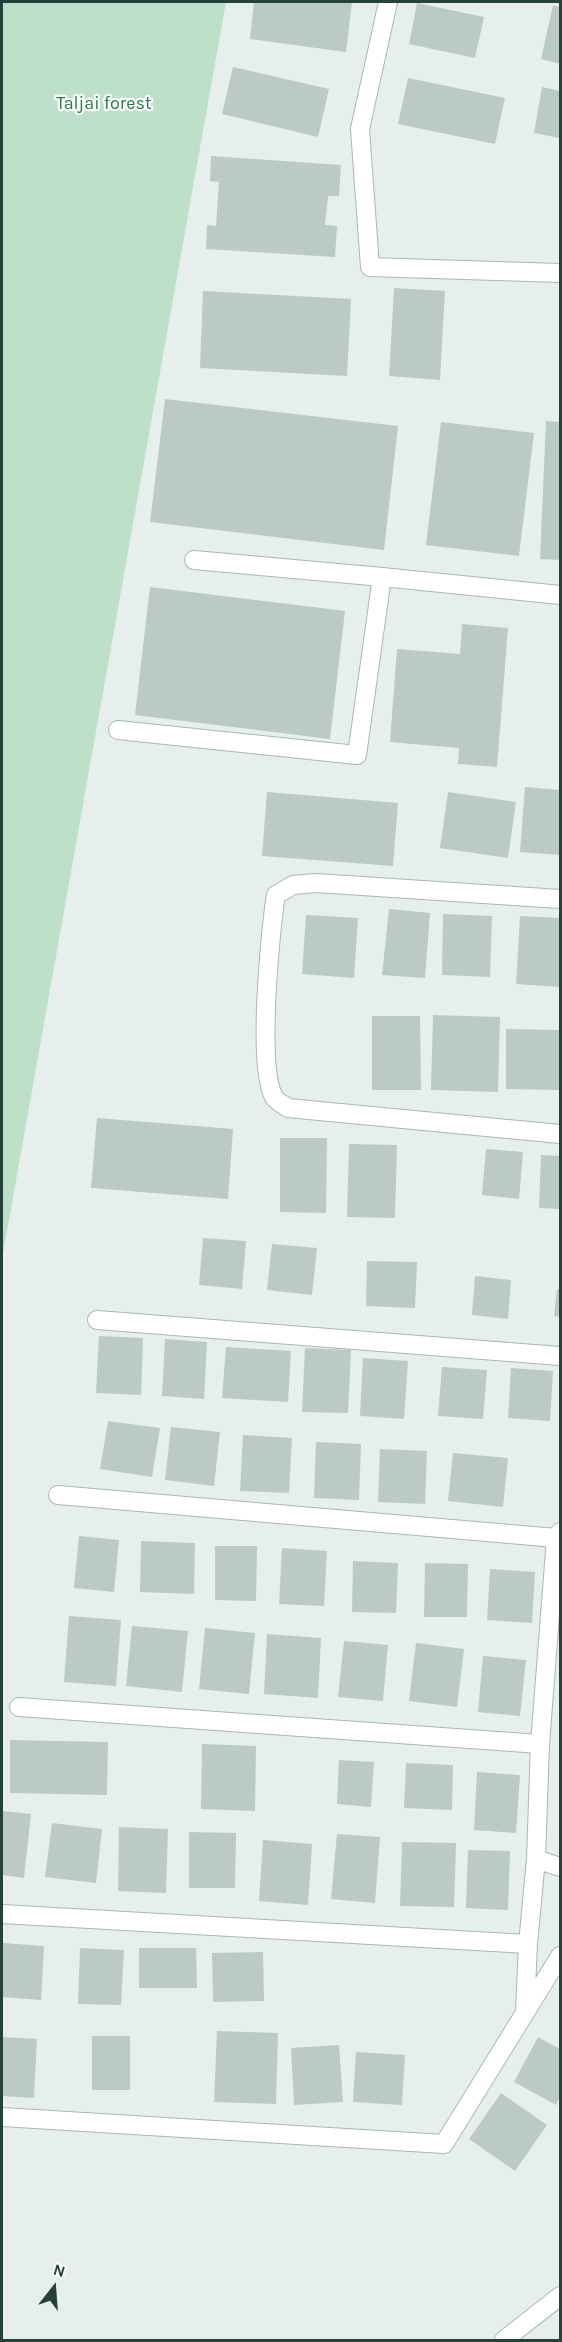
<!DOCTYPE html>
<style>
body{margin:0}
#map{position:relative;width:562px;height:2342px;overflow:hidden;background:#e6efeb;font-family:Karla,sans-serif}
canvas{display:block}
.frame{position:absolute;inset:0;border:3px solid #24423a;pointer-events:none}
.north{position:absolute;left:24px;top:2258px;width:60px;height:60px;-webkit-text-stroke:4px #f7fbf9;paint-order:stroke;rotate:17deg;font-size:16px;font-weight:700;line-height:24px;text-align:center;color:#24423a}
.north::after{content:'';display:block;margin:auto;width:21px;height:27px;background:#24423a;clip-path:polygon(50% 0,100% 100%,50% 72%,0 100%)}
</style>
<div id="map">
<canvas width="562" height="2342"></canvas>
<div class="frame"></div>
<div class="north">N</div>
</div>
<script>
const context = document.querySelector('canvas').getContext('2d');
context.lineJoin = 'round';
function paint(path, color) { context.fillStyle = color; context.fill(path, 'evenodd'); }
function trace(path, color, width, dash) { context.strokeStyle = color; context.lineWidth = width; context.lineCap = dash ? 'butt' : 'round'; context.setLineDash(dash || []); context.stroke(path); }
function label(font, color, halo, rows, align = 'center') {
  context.font = font + ' Karla,sans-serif'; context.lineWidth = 4.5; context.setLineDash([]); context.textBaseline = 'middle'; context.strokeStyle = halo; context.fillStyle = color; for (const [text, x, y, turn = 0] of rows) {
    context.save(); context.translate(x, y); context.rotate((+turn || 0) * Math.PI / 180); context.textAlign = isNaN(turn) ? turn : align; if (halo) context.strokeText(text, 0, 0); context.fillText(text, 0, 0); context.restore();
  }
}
const green = new Path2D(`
 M 2,2 L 226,2 L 2,1259 Z`);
const building = new Path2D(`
 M 254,2 L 352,2 L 346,52 L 250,39 Z
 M 417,3 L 484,17 L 475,58 L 409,44 Z
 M 553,5 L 560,7 L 560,64 L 541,59 Z
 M 233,67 L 329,89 L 318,137 L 222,114 Z
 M 408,78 L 505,98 L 495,144 L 398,124 Z
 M 542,87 L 560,91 L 560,138 L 534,133 Z
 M 211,156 L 341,165 L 339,196 L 328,196 L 325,225 L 337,226 L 335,257 L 206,249 L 207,225 L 216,226 L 219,182 L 210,181 Z
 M 394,288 L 445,291 L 440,380 L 389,376 Z
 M 203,291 L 351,299 L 347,376 L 200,368 Z
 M 165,399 L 398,426 L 384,550 L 150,522 Z
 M 546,421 L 560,422 L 560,560 L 540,559 Z
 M 441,422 L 534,433 L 519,556 L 426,545 Z
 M 150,587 L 345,611 L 330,739 L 135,715 Z
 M 462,624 L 508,628 L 497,767 L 458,764 L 459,748 L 390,742 L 397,649 L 460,654 Z
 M 525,787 L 560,790 L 560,855 L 520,852 Z
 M 267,792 L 398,803 L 393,866 L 262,856 Z
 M 448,792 L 516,802 L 508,858 L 440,848 Z
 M 389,909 L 430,913 L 425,978 L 382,975 Z
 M 443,914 L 492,916 L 490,977 L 442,975 Z
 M 306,915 L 358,918 L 354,978 L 302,974 Z
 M 520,916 L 560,918 L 560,987 L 516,984 Z
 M 433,1015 L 500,1017 L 498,1092 L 431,1090 Z
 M 372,1016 L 420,1016 L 421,1090 L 372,1090 Z
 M 506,1029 L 560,1030 L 560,1090 L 506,1089 Z
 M 97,1118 L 233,1129 L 228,1199 L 91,1188 Z
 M 280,1138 L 327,1138 L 326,1213 L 280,1212 Z
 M 349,1144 L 397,1145 L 395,1218 L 347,1217 Z
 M 486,1149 L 523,1152 L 519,1199 L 482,1195 Z
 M 541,1155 L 560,1156 L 560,1209 L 539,1208 Z
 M 203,1238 L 246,1241 L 242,1289 L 199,1285 Z
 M 272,1244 L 317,1248 L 312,1295 L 267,1290 Z
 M 367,1261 L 417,1262 L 415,1308 L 366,1306 Z
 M 475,1276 L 511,1280 L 508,1319 L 472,1315 Z
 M 557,1289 L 560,1289 L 560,1317 L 554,1316 Z
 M 99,1336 L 143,1338 L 141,1395 L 96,1393 Z
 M 165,1339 L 207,1342 L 204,1399 L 162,1396 Z
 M 226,1347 L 291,1351 L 288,1402 L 222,1398 Z
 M 305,1348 L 351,1350 L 348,1413 L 302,1412 Z
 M 363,1358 L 408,1361 L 404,1419 L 360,1416 Z
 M 442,1367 L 487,1370 L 483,1419 L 438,1416 Z
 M 511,1368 L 553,1371 L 550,1421 L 508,1418 Z
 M 108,1421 L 160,1428 L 152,1477 L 100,1469 Z
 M 171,1427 L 220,1432 L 214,1486 L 165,1480 Z
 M 243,1435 L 292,1438 L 289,1493 L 240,1491 Z
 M 316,1442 L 361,1444 L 359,1500 L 314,1498 Z
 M 380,1449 L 427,1451 L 425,1504 L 378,1502 Z
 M 453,1453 L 508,1458 L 503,1507 L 448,1501 Z
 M 79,1536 L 119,1540 L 114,1592 L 74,1588 Z
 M 141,1541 L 195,1543 L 194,1594 L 140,1592 Z
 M 215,1546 L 257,1546 L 256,1601 L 215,1600 Z
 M 282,1548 L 327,1551 L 324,1606 L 279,1604 Z
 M 353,1561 L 398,1563 L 396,1613 L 352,1612 Z
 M 425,1563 L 468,1564 L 467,1617 L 424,1617 Z
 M 490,1569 L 535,1572 L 532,1623 L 487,1620 Z
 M 69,1616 L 121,1620 L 116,1686 L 64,1682 Z
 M 132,1626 L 188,1631 L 182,1692 L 126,1686 Z
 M 205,1628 L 255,1633 L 249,1694 L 199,1689 Z
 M 267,1634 L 321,1638 L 318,1698 L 264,1694 Z
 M 344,1641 L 388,1645 L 383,1701 L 338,1697 Z
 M 416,1643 L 464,1649 L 457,1707 L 409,1701 Z
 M 483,1656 L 526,1660 L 520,1716 L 478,1712 Z
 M 10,1740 L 108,1742 L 107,1795 L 10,1793 Z
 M 202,1744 L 256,1746 L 255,1811 L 201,1809 Z
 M 339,1760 L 374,1762 L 371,1807 L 337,1804 Z
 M 406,1763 L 453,1765 L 452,1810 L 404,1808 Z
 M 477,1772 L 520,1775 L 516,1833 L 474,1830 Z
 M 2,1811 L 31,1814 L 24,1878 L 2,1875 Z
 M 52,1823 L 102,1829 L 96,1883 L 45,1877 Z
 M 119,1827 L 168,1829 L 166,1893 L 118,1891 Z
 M 189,1832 L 236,1833 L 235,1888 L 189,1888 Z
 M 337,1834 L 380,1837 L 375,1903 L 331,1899 Z
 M 263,1840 L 312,1844 L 308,1905 L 259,1901 Z
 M 402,1842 L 456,1843 L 454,1907 L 400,1906 Z
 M 468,1850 L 510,1851 L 508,1910 L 466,1908 Z
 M 3,1943 L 44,1946 L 41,2000 L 2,1997 Z
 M 80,1948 L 124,1950 L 121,2005 L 78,2004 Z
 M 139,1948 L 196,1948 L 197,1988 L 139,1988 Z
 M 263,1952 L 264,2001 L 213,2002 L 212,1953 Z
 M 217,2031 L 278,2033 L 276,2104 L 214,2102 Z
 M 92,2036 L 130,2036 L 130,2090 L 92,2090 Z
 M 2,2037 L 37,2039 L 34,2098 L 2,2096 Z
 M 538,2037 L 560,2049 L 560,2096 L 556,2105 L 514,2082 Z
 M 339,2045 L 343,2102 L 294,2105 L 291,2048 Z
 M 356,2052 L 405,2055 L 402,2105 L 353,2102 Z
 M 501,2093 L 547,2125 L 515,2171 L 469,2139 Z`);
const lane = new Path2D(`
 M 118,730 L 357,755 L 382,577 L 194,560`);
const street = new Path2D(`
 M 388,2 L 360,129 L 370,267 L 560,273
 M 382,577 L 560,595
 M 560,899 L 316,883 L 293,885 L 276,895 C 270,931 257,1069 274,1097 C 276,1101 284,1105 288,1108 L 560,1134
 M 97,1320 L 560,1356
 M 58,1495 L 556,1538
 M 19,1707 L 540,1744
 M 536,1859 L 560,1867
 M 2,1914 L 528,1944
 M 525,2012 L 528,1944 L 536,1859 L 540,1744 L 556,1538 L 560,1532
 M 2,2117 L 444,2144 L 560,1956
 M 504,2340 L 560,2296`);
const parkNames = [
 ["Taljai forest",104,104]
];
paint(green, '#bfe0c8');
paint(building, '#bbcac4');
trace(lane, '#a8b8b2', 20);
trace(street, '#a8b8b2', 20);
trace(lane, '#fff', 18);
trace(street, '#fff', 18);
label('18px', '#2d7a4b', '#f7fbf9', parkNames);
</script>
